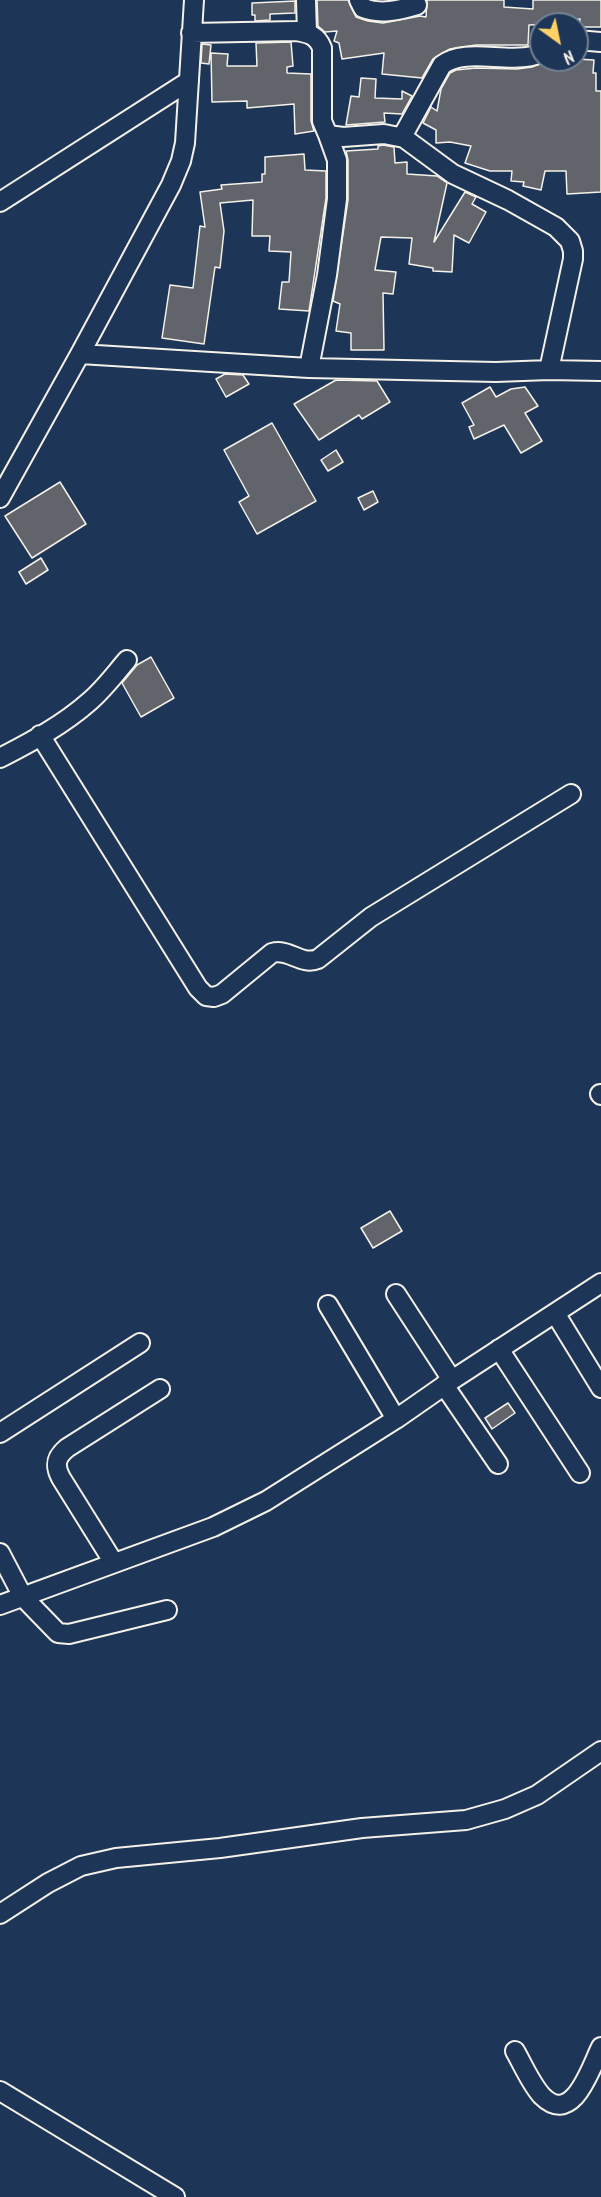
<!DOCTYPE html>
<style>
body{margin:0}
#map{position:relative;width:601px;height:2197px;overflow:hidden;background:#1d3557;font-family:Kalam,sans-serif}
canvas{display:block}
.north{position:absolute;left:529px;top:12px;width:60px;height:60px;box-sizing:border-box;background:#1d3557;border:2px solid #738091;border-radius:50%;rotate:147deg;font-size:16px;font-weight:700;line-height:24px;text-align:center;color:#f4f1e8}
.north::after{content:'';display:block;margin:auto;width:21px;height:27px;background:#ffd166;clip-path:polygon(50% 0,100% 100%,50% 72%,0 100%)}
</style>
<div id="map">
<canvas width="601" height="2197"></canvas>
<div class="north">N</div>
</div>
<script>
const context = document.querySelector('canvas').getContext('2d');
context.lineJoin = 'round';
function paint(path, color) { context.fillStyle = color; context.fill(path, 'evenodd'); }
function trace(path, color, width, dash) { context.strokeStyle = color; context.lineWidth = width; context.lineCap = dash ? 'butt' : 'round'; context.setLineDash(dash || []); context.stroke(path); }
const building = new Path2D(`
 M 317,0 L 348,0 L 356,17 L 368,21 L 383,23 L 420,16 L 426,17 L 427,0 L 504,0 L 504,7 L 533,9 L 533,0 L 601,0 L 601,27 L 580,27 L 580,19 L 550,22 L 550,24 L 529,25 L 528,45 L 476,45 L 450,49 L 433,59 L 422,78 L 382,74 L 384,53 L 342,59 L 339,43 L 334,41 L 337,31 L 325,32 L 318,26 Z
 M 295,1 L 295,13 L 270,14 L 270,20 L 255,21 L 255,15 L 252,15 L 252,3 Z
 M 291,42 L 293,66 L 287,67 L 287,73 L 311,74 L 311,121 L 314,131 L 295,134 L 294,104 L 247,108 L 247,101 L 212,102 L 211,53 L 228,54 L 227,66 L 257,66 L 256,43 Z
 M 202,44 L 211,45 L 209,64 L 201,63 Z
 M 577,59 L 594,60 L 593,73 L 596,73 L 596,91 L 601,91 L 601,192 L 567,194 L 566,171 L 545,171 L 541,190 L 523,186 L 524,182 L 511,181 L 512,171 L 490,171 L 465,163 L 471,146 L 450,142 L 436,143 L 436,130 L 423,123 L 431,107 L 437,111 L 441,89 L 450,73 L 456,70 L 476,68 L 517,69 L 532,67 L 550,60 Z
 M 361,78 L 376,79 L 375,98 L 402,99 L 402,91 L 412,96 L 402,114 L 384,113 L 385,122 L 346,125 L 351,96 L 359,97 Z
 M 383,145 L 394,147 L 395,163 L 407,162 L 407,174 L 437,176 L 447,183 L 434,242 L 465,192 L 476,197 L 472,204 L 486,212 L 469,243 L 454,235 L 452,272 L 433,271 L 433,268 L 409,264 L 412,238 L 381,237 L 375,270 L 396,272 L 393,294 L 383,293 L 384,350 L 351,350 L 351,333 L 336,331 L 340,304 L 333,301 L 348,200 L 348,160 L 346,151 L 378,149 L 378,146 Z
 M 304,154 L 305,170 L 326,171 L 326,198 L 309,311 L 279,309 L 282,282 L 289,282 L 291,252 L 269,251 L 270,236 L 252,236 L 253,200 L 220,203 L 224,231 L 220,268 L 215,267 L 204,344 L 162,338 L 170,285 L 193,288 L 200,226 L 205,227 L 200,192 L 222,189 L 221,185 L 262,182 L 262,174 L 265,174 L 265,157 Z
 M 225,374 L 243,375 L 249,384 L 226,397 L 216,379 Z
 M 336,380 L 377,381 L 390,402 L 362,419 L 359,415 L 319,440 L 294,404 Z
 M 490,387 L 496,397 L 511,389 L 525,387 L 538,406 L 525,413 L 542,441 L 521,453 L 504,425 L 474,439 L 469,427 L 474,425 L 462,403 Z
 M 272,423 L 316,501 L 257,534 L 239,502 L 249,496 L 224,450 Z
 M 336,450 L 343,462 L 328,471 L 321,460 Z
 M 60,482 L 86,524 L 32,558 L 5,516 Z
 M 373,491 L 378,502 L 364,510 L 358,498 Z
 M 41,558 L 48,570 L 26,584 L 19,572 Z
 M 151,657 L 174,698 L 141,717 L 122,683 L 137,665 Z
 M 390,1211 L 402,1231 L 373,1248 L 361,1228 Z
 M 508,1403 L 515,1413 L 492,1429 L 485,1418 Z`);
const minor = new Path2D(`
 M 306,0 L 307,33
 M 359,0 L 363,8 C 380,15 400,10 417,5
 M 191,33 L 296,31 C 308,33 317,35 322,48 L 322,121 L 328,135 L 343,137 L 384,134 L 404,138 L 453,174 L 508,200 L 556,227 L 570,241 L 573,251 L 573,259 L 549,370
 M 577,40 L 601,42
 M 402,137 L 442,65 C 467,46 511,66 541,53
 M 0,202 L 189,81
 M 80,354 L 309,368 L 496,372 L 549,370 L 601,371
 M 309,368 L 327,275 L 337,199 L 337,160 L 328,135
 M 0,498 L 80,354 L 171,185 L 181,161 L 185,143 L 194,0
 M 40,735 L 198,988 L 206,996 L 214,997 L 222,994 L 272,953 C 289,948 301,966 318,959 L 371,917 L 571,794
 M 0,758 C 31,742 63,725 90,701 C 104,689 115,674 127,660
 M 600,1094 L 601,1095
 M 396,1294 L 452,1380
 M 328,1305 L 396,1419
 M 555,1313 L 601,1388
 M 499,1349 L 580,1473
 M 444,1385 L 498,1464
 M 0,1433 L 140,1343
 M 0,1553 L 23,1597 L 58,1633 L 69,1634 L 167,1610
 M 114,1563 L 61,1478 C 54,1465 56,1457 67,1448 L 160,1389
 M 0,1605 L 213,1527 L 266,1501 L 396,1419 L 452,1380 L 601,1283
 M 0,1914 L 48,1883 L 81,1866 L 116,1858 L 220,1848 L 362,1828 L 466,1820 L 505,1809 L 537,1795 L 601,1751
 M 515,2051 C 523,2065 531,2084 542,2096 C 573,2127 591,2067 601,2047
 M 0,2091 L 175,2197`);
paint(building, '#61646b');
trace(building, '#f4f1e8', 1.5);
trace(minor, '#f4f1e8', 22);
trace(minor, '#1d3557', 18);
</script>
